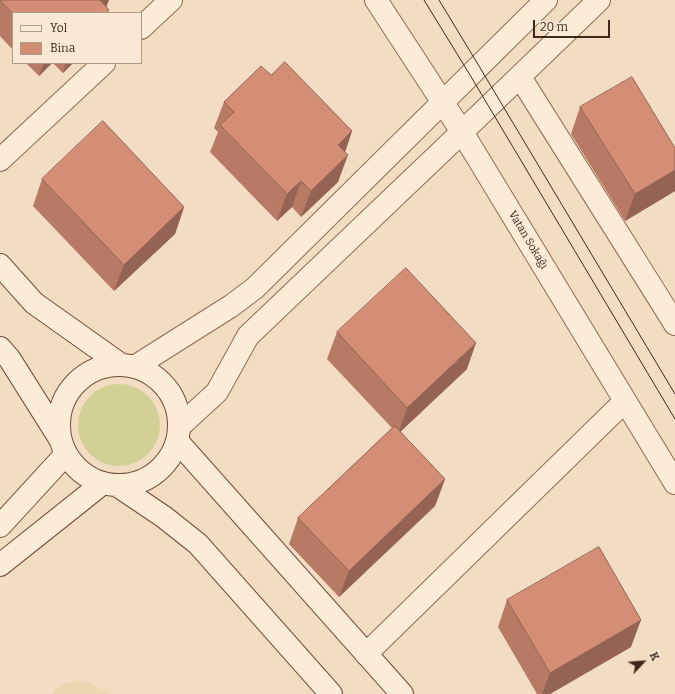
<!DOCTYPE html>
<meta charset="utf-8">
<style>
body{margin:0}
#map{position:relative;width:675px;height:694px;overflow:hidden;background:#f2ddc3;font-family:Bitter,serif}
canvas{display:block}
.legend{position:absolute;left:12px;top:12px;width:130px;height:52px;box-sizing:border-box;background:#f9e8d3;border:1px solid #ae9b8a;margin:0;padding:5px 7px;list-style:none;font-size:12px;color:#3d281d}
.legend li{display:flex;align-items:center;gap:8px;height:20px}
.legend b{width:20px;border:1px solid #ae9b8a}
.north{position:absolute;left:623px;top:642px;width:40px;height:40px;-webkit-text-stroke:3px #f9e8d3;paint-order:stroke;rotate:64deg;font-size:11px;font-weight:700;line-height:16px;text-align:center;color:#3d281d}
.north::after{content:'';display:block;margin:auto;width:14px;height:18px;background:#3d281d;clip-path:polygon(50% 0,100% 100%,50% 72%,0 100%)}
.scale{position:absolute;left:533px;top:20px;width:77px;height:18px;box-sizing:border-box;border:2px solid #3d281d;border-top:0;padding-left:5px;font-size:12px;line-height:14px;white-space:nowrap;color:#3d281d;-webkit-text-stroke:3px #f9e8d3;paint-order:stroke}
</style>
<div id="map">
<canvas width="675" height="694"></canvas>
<ul class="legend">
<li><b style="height:5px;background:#fcebd7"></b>Yol</li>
<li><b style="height:11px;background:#d48e75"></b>Bina</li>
</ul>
<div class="north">K</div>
<div class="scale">20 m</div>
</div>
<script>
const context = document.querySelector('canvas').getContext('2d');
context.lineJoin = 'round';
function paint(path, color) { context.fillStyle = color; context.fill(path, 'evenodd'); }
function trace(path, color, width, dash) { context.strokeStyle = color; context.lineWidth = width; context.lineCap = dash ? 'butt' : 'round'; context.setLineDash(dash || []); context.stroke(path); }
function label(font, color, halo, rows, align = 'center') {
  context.font = font + ' Bitter,serif'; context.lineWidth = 4; context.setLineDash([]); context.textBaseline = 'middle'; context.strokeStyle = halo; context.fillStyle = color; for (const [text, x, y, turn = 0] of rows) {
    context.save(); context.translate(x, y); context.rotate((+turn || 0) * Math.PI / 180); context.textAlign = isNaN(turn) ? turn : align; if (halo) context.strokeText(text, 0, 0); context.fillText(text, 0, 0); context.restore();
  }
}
const farmland = new Path2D(`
 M 76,681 L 86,682 L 111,694 L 51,694 L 58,687 L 67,683 Z`);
const green = new Path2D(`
 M78 425a41 41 0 1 1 82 0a41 41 0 1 1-82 0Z`);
const minor = new Path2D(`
 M 376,0 L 462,132 L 675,483
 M 141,28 L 171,0
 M 520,77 L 675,324
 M 0,160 L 104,63
 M 366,654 L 625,401`);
const tertiary = new Path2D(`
 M 136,366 L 231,306 L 255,288 L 546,0
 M 180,426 L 217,392 L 248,336 L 462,132 L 599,0`);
const secondary = new Path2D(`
 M 0,265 L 34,303 L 120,364
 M 0,348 L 9,358 L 60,439
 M59 425a60 60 0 1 1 120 0a60 60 0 1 1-120 0Z
 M 178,442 L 402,694
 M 118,486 L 164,517 L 198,544 L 331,694
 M 0,526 L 66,454
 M 0,565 L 103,483`);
const tram = new Path2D(`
 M 424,0 L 470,75 L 675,419
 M 439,0 L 479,66 L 675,394`);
const wall = new Path2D(`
 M 0,0 L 13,13 L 13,50 L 0,36 Z
 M 26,63 L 52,63 L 39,76 Z
 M 53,63 L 73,63 L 63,73 Z
 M 271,75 L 352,131 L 345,152 L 338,182 L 301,217 L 292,207 L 277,221 L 210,152 L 218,132 L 214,128 L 224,102 Z
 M 580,107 L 675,148 L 675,191 L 625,221 L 571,134 Z
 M 42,179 L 184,207 L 175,234 L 114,291 L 33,206 Z
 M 337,332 L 467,369 L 400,432 L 445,479 L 435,506 L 339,597 L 289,544 L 298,518 L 392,428 L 327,359 Z
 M 507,600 L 631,647 L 550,694 L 537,694 L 498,627 Z`);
const shadedWall = new Path2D(`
 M 100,0 L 109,0 L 104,13 Z
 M 44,63 L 52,63 L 39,76 Z
 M 66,63 L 73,63 L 63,73 Z
 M 352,131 L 343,158 L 338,145 Z
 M 348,155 L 338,182 L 301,217 L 311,191 Z
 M 675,170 L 675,191 L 625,221 L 635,194 Z
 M 301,181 L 292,207 L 277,221 L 287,194 Z
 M 184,207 L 175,234 L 114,291 L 124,265 Z
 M 476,343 L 467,369 L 398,434 L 407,408 Z
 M 445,479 L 435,506 L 339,597 L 349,571 Z
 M 641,620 L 631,647 L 550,694 L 542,694 L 550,673 Z`);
const building = new Path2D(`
 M 0,0 L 100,0 L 109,10 L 107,13 L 13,13 Z
 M 285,62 L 352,131 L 338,145 L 348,155 L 311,191 L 301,181 L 287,194 L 220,125 L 234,112 L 224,102 L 261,66 L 271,75 Z
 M 632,77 L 675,148 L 675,170 L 635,194 L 580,107 Z
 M 103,121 L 184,207 L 124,265 L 42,179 Z
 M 406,268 L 476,343 L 407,408 L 337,332 Z
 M 395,426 L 445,479 L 349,571 L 298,518 Z
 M 599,547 L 641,620 L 550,673 L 507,600 Z`);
const streetNames = [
 ["Vatan Sokağı",528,240,59]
];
paint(farmland, '#e9d7af');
paint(green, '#d2d095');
trace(minor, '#8f6c57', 24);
trace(tertiary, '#8f6c57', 24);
trace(secondary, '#714d3b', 24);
trace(minor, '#fcebd7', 22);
trace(tertiary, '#fcebd7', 22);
trace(secondary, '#fcebd7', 22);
trace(tram, '#3d281d', 1);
paint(wall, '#b67a65');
paint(shadedWall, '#946352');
paint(building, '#d48e75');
trace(building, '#946352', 1);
label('11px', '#3d281d', '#f9e8d3', streetNames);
</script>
